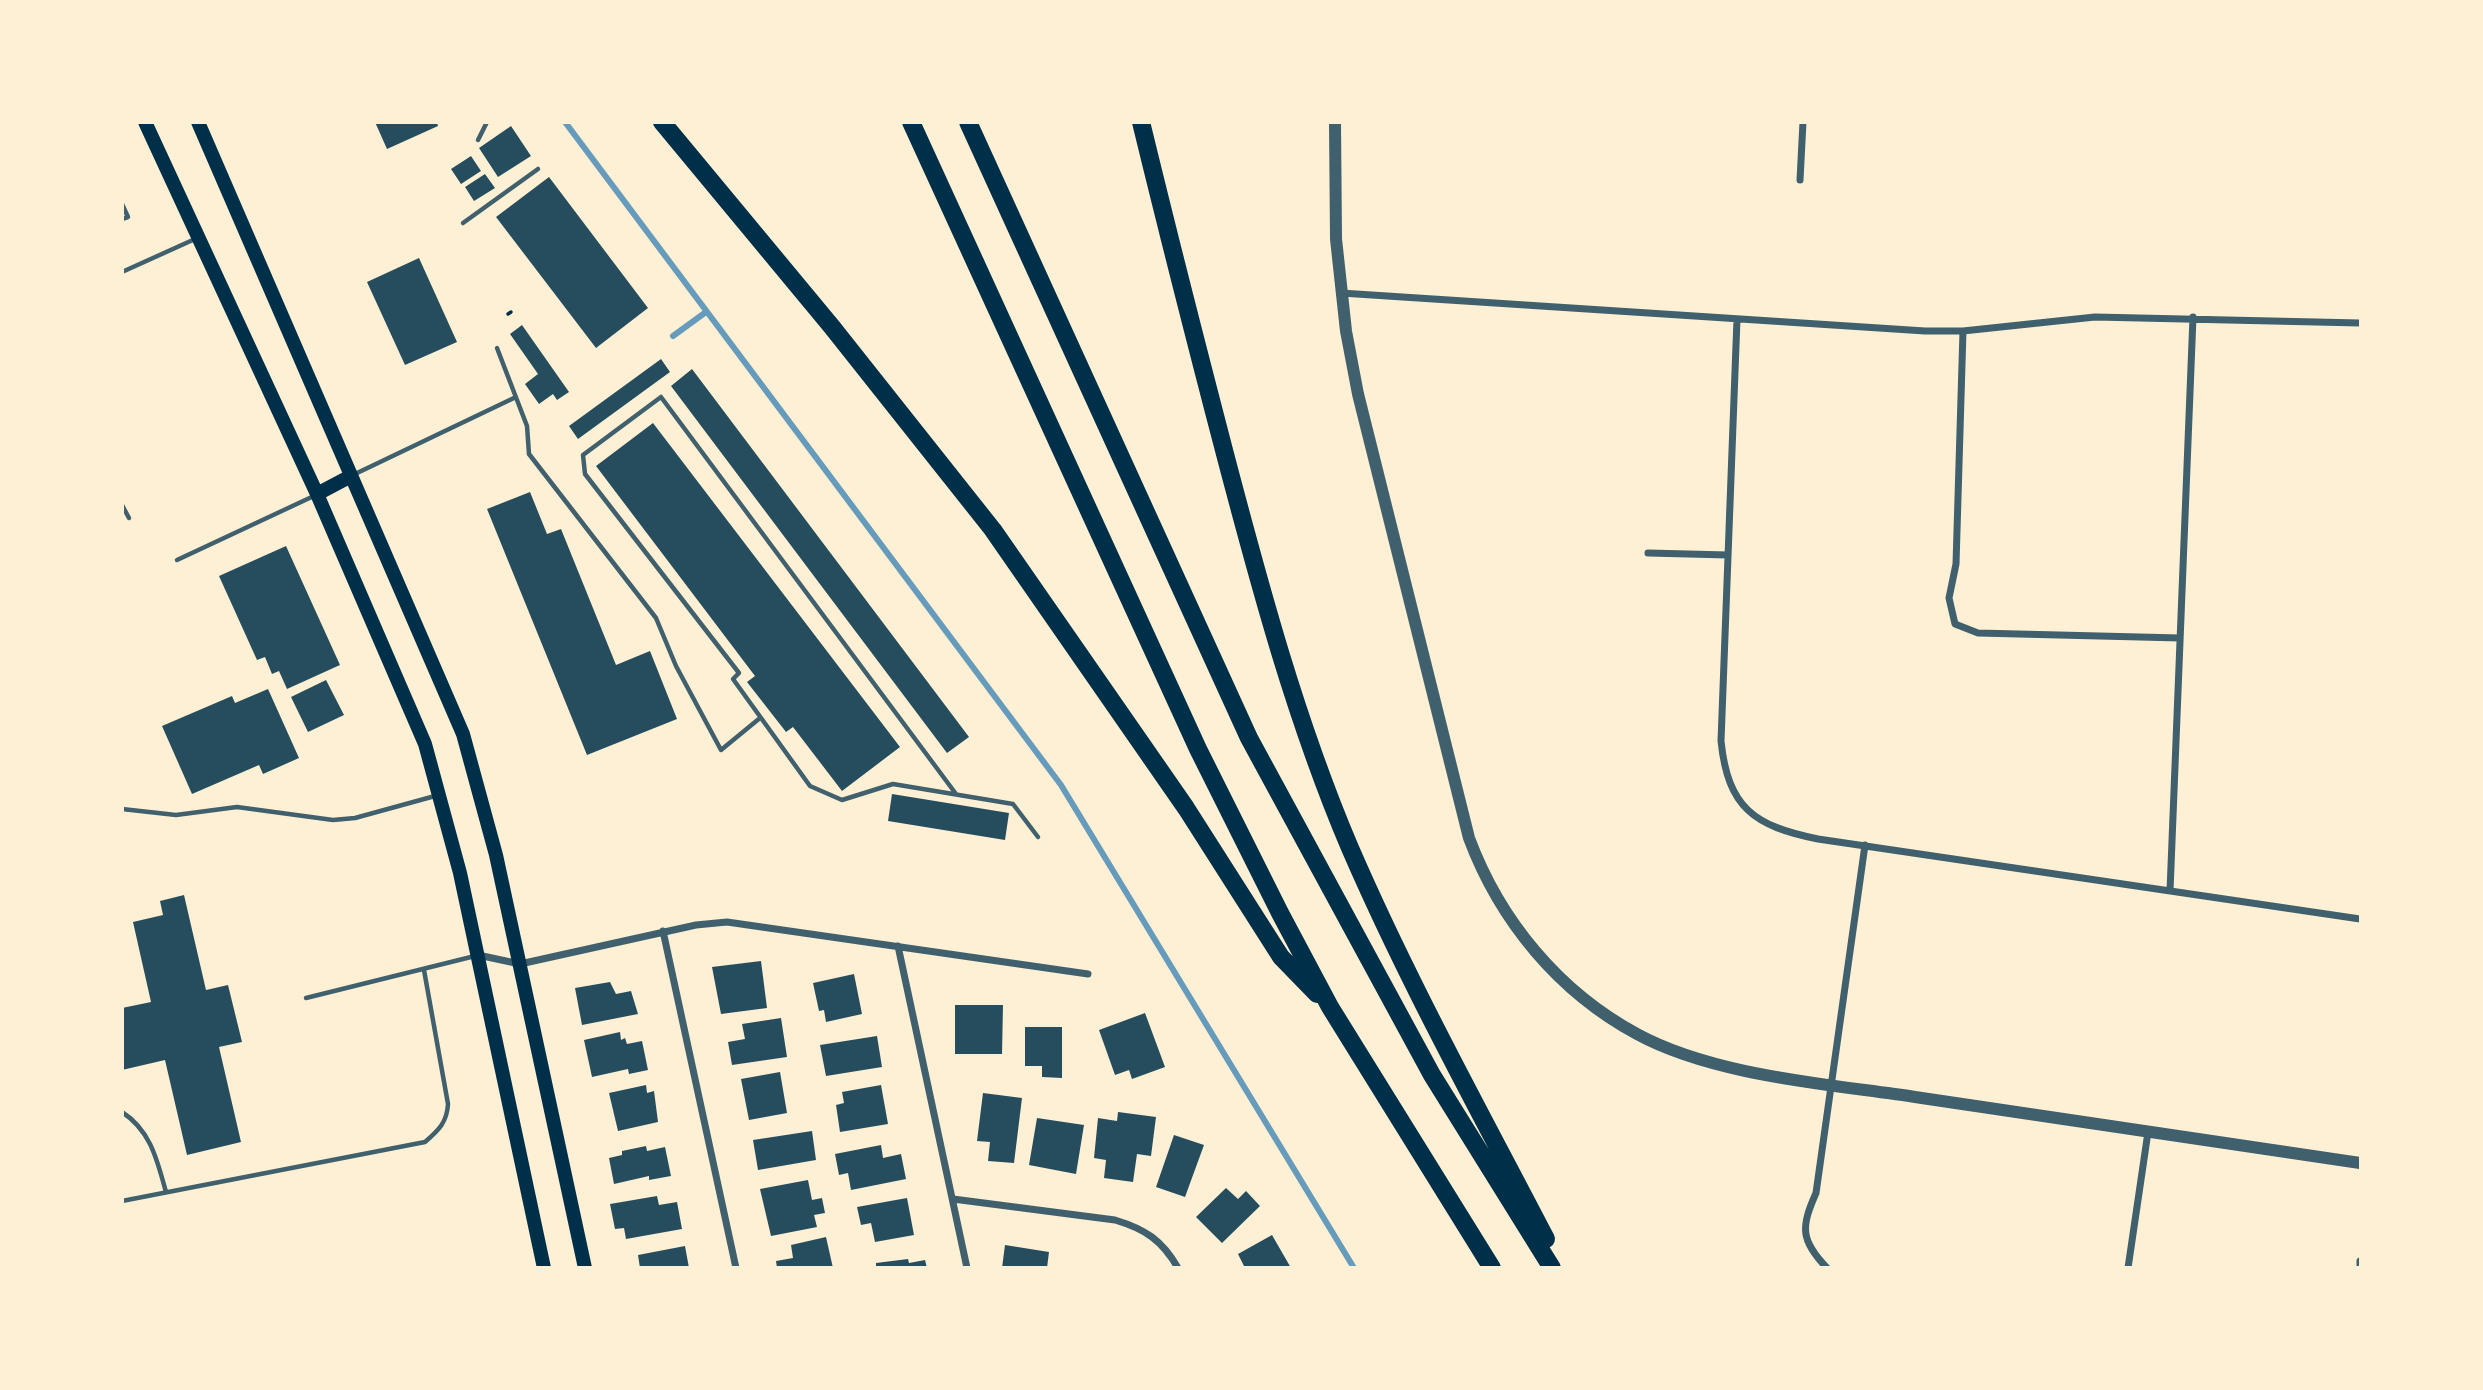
<!DOCTYPE html>
<style>
body{margin:0}
#map{position:relative;width:2483px;height:1390px;overflow:hidden;background:#fdf0d5;font-family:"Open Sans",sans-serif}
canvas{display:block}
.frame{position:absolute;inset:0;border:124px solid #fdf0d5;pointer-events:none}
</style>
<div id="map">
<canvas width="2483" height="1390"></canvas>
<div class="frame"></div>
</div>
<script>
const context = document.querySelector('canvas').getContext('2d');
context.lineJoin = 'round';
function trace(path, color, width, dash) { context.strokeStyle = color; context.lineWidth = width; context.lineCap = dash ? 'butt' : 'round'; context.setLineDash(dash || []); context.stroke(path); }
function paint(path, color) { context.fillStyle = color; context.fill(path, 'evenodd'); }
const stream = new Path2D(`
 M 565,122 L 1061,785 L 1354,1268
 M 673,336 L 706,312`);
const building = new Path2D(`
 M 375,122 L 437,122 L 438,126 L 387,149 Z
 M 511,126 L 531,156 L 498,177 L 479,148 Z
 M 471,156 L 481,171 L 461,184 L 451,169 Z
 M 485,174 L 495,188 L 474,201 L 465,187 Z
 M 549,177 L 648,308 L 596,348 L 496,217 Z
 M 419,258 L 457,342 L 405,365 L 367,282 Z
 M 522,325 L 569,392 L 557,400 L 553,394 L 539,404 L 525,384 L 538,374 L 510,334 Z
 M 661,359 L 670,372 L 578,439 L 569,426 Z
 M 692,369 L 969,737 L 947,753 L 671,386 Z
 M 653,423 L 900,747 L 842,791 L 793,727 L 786,732 L 747,682 L 755,676 L 596,466 Z
 M 530,492 L 547,534 L 561,529 L 616,665 L 650,651 L 677,719 L 587,755 L 487,509 Z
 M 286,546 L 340,665 L 287,689 L 279,671 L 272,674 L 265,657 L 257,660 L 219,576 Z
 M 326,680 L 344,715 L 308,732 L 291,697 Z
 M 268,689 L 299,758 L 263,774 L 259,765 L 192,794 L 162,726 L 232,696 L 235,703 Z
 M 892,794 L 1009,813 L 1005,840 L 888,821 Z
 M 184,895 L 206,990 L 228,985 L 242,1042 L 219,1047 L 241,1142 L 187,1155 L 165,1060 L 122,1070 L 122,1008 L 151,1002 L 133,922 L 163,915 L 160,901 Z
 M 761,961 L 767,1008 L 721,1014 L 712,967 Z
 M 854,974 L 862,1014 L 826,1022 L 824,1010 L 819,1011 L 813,983 Z
 M 610,982 L 616,994 L 631,991 L 638,1014 L 582,1025 L 575,988 Z
 M 955,1005 L 1003,1005 L 1002,1054 L 955,1054 Z
 M 1145,1013 L 1165,1067 L 1132,1079 L 1129,1070 L 1115,1075 L 1099,1030 Z
 M 781,1018 L 787,1057 L 732,1065 L 728,1042 L 745,1039 L 742,1024 Z
 M 1025,1027 L 1062,1027 L 1062,1078 L 1042,1077 L 1042,1066 L 1025,1066 Z
 M 620,1032 L 621,1040 L 625,1038 L 627,1044 L 642,1041 L 648,1070 L 629,1074 L 628,1069 L 592,1077 L 584,1040 Z
 M 877,1036 L 882,1067 L 826,1076 L 820,1045 Z
 M 780,1072 L 787,1113 L 749,1120 L 741,1079 Z
 M 646,1085 L 647,1093 L 654,1091 L 658,1122 L 618,1131 L 609,1093 Z
 M 881,1085 L 888,1124 L 840,1132 L 836,1105 L 844,1103 L 842,1092 Z
 M 983,1093 L 1022,1098 L 1014,1163 L 988,1161 L 990,1142 L 977,1141 Z
 M 1118,1112 L 1156,1117 L 1151,1156 L 1137,1154 L 1133,1182 L 1104,1178 L 1106,1160 L 1094,1158 L 1098,1118 L 1117,1121 Z
 M 1037,1118 L 1084,1125 L 1076,1174 L 1029,1165 Z
 M 812,1131 L 816,1160 L 758,1170 L 753,1140 Z
 M 1174,1135 L 1204,1145 L 1185,1197 L 1156,1187 Z
 M 881,1145 L 883,1158 L 901,1154 L 906,1179 L 851,1190 L 848,1173 L 839,1175 L 835,1154 Z
 M 646,1146 L 647,1151 L 665,1147 L 671,1176 L 649,1180 L 649,1176 L 614,1184 L 609,1158 L 622,1155 L 622,1151 Z
 M 808,1180 L 812,1200 L 822,1198 L 825,1213 L 814,1215 L 817,1227 L 771,1236 L 760,1189 Z
 M 1226,1188 L 1238,1199 L 1246,1191 L 1260,1206 L 1222,1243 L 1196,1217 Z
 M 657,1196 L 659,1205 L 677,1202 L 682,1229 L 626,1239 L 624,1228 L 615,1229 L 610,1204 Z
 M 907,1198 L 914,1235 L 875,1242 L 871,1223 L 861,1225 L 857,1207 Z
 M 1272,1235 L 1291,1268 L 1245,1268 L 1238,1254 Z
 M 826,1237 L 833,1268 L 777,1268 L 776,1261 L 793,1258 L 791,1245 Z
 M 1005,1245 L 1049,1252 L 1047,1268 L 1002,1268 Z
 M 685,1246 L 689,1268 L 640,1268 L 638,1255 Z
 M 908,1259 L 909,1263 L 925,1260 L 927,1268 L 876,1268 L 876,1263 Z`);
const path = new Path2D(`
 M 508,314 L 511,312`);
const service = new Path2D(`
 M 478,140 L 487,122
 M 122,204 L 128,217 L 122,219
 M 463,223 L 538,169
 M 122,272 L 195,239
 M 497,348 L 527,426 L 529,454 L 656,618 L 676,666 L 721,750 L 760,718
 M 355,474 L 516,397
 M 122,505 L 129,518
 M 177,560 L 316,495
 M 956,794 L 661,397 L 583,455 L 585,474 L 739,673 L 733,679 L 810,786 L 842,800 L 893,784 L 1013,804 L 1038,837
 M 122,809 L 176,815 L 237,807 L 333,820 L 355,818 L 435,796
 M 306,998 L 475,956
 M 122,1112 C 151,1131 157,1160 166,1192
 M 122,1201 L 425,1142 C 439,1130 447,1122 448,1104 L 424,970`);
const minor = new Path2D(`
 M 1800,180 L 1803,122
 M 1341,293 L 1925,331 L 1963,331 L 2095,317 L 2360,323
 M 1737,319 L 1721,741 C 1728,808 1754,826 1818,839 L 2360,919
 M 1963,331 L 1956,564 L 1949,598 L 1955,624 L 1978,633 L 2180,638
 M 1648,553 L 1728,555
 M 2170,891 L 2193,317
 M 663,931 L 736,1268
 M 898,946 L 967,1268
 M 478,955 L 520,964 L 696,925 L 727,922 L 1088,974
 M 953,1199 L 1115,1220 C 1145,1229 1162,1240 1178,1268
 M 1827,1268 C 1800,1240 1801,1227 1816,1193 L 1865,845
 M 2128,1268 L 2148,1132
 M 2360,1268 L 2360,1261`);
const tertiary = new Path2D(`
 M 1335,122 L 1336,239 L 1346,331 L 1358,394 L 1469,838 C 1500,921 1559,992 1637,1034 C 1714,1076 1829,1084 1915,1097 C 2064,1119 2212,1142 2360,1163`);
const secondary = new Path2D(`
 M 145,122 L 317,494 L 425,744 L 460,873 L 544,1268
 M 198,122 L 463,734 L 496,855 L 585,1268
 M 317,494 L 351,476`);
const motorway = new Path2D(`
 M 662,122 L 832,327 L 993,530 L 1186,808 L 1281,957 L 1317,994
 M 911,122 L 1198,749 L 1280,913 L 1330,1007 L 1492,1268
 M 968,122 L 1249,738 L 1432,1075 L 1552,1268
 M 1141,122 C 1168,233 1196,343 1225,454 C 1260,587 1296,721 1350,848 C 1408,982 1479,1110 1546,1239`);
trace(stream, '#669bbc', 6);
paint(building, '#264d5e');
trace(path, '#003049', 3.5);
trace(service, '#3f606c', 4.5);
trace(minor, '#3f606c', 7);
trace(tertiary, '#3f606c', 12);
trace(secondary, '#003049', 14);
trace(motorway, '#003049', 18);
</script>
